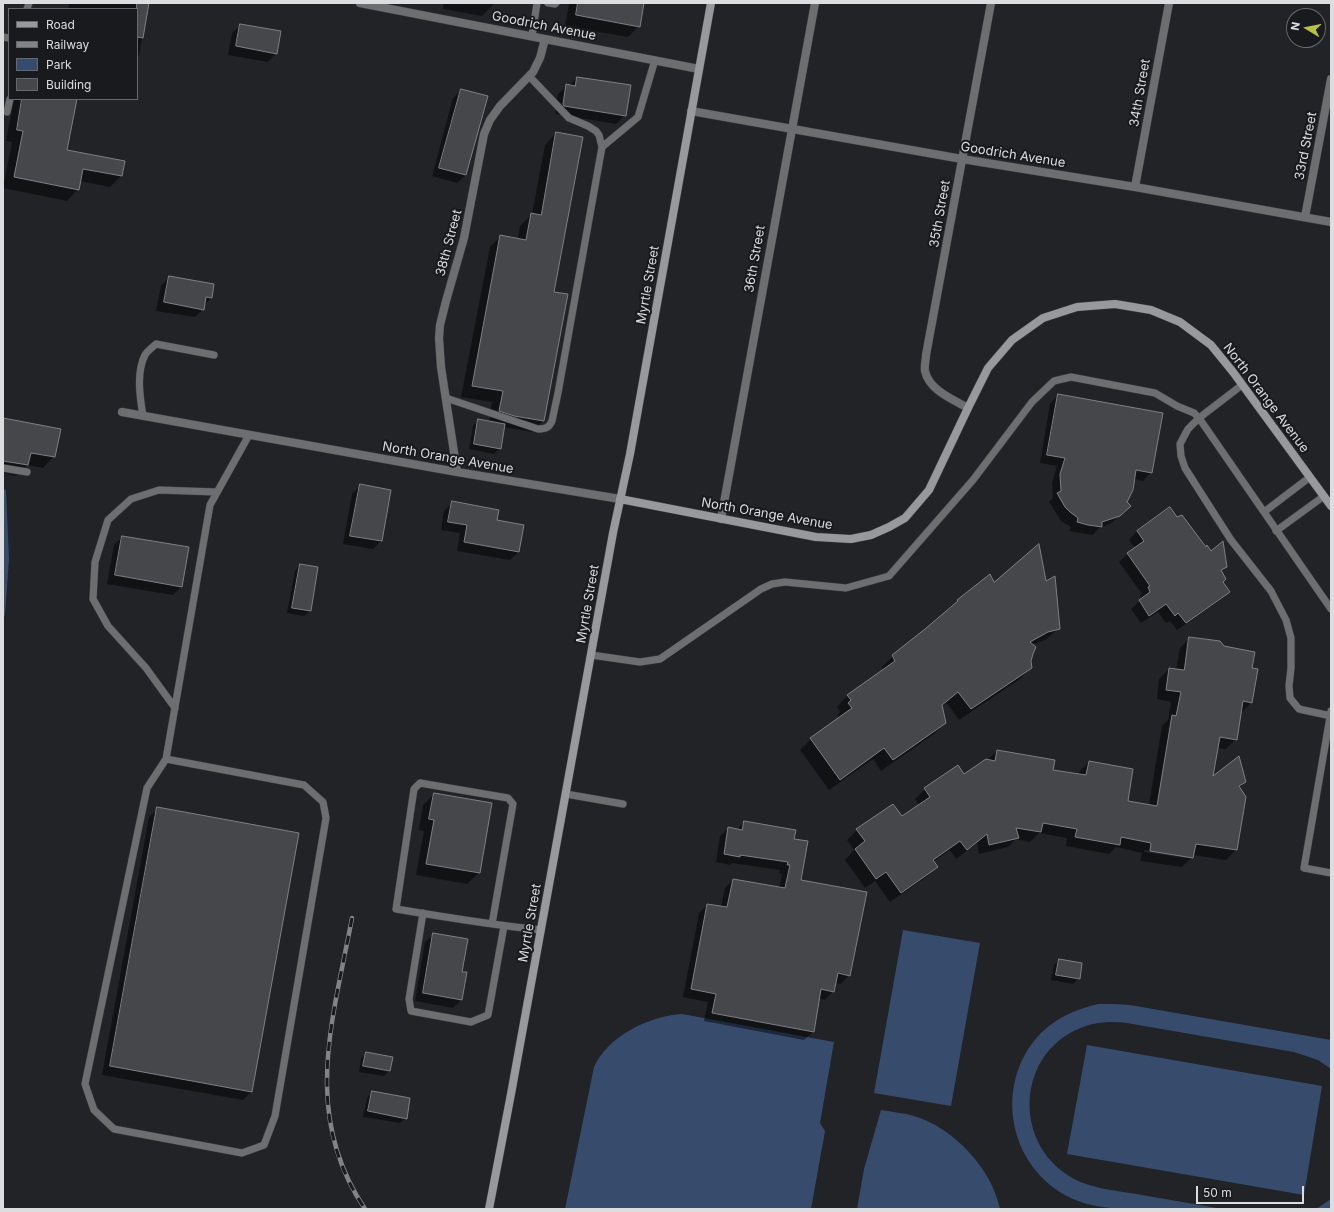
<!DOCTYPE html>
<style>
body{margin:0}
#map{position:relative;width:1334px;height:1212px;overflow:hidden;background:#212327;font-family:Inter,sans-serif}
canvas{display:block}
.frame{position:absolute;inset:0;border:4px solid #dbdddf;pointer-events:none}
.legend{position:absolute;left:8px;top:8px;width:130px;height:92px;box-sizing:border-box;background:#181a1d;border:1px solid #66686b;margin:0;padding:5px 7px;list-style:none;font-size:12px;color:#dbdddf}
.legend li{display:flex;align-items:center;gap:8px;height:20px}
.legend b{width:20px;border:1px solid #66686b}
.north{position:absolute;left:1286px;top:8px;width:40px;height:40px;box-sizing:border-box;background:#181a1d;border:1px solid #66686b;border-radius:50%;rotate:280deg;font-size:11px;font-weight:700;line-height:16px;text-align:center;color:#dbdddf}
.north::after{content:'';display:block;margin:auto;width:14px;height:18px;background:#bbc044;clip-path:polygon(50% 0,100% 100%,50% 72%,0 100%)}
.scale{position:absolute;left:1196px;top:1186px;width:108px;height:18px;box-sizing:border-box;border:2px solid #dbdddf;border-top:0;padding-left:5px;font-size:12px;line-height:14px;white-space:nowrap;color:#dbdddf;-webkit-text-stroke:3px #181a1d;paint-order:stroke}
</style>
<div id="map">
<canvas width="1334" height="1212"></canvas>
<div class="frame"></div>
<ul class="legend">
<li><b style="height:5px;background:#97999c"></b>Road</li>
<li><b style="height:5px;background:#818386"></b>Railway</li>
<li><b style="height:11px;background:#374b6d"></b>Park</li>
<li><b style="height:11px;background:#45474b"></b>Building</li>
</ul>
<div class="north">N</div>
<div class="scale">50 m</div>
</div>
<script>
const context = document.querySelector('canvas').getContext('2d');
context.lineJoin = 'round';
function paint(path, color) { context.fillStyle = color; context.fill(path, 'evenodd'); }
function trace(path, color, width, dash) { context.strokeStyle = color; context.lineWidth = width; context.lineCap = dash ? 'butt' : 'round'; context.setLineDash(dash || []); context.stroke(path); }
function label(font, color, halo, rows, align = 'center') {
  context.font = font + ' Inter,sans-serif'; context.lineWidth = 4; context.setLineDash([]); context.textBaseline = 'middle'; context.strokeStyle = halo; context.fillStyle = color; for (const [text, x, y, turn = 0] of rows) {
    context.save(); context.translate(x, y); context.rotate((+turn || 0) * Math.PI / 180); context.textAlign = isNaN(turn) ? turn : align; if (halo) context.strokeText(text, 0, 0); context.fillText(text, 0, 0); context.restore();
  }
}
const green = new Path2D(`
 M 3,489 L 6,490 L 9,559 L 5,615 L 3,619 Z
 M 903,930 L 980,943 L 951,1106 L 874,1093 Z
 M 1098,1004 L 1114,1004 L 1130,1005 L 1331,1040 L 1331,1069 L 1318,1060 L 1294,1052 L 1127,1023 C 1109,1021 1093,1022 1076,1030 C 1020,1056 1014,1134 1062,1171 C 1084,1189 1115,1190 1142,1195 C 1169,1200 1196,1204 1223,1209 C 1202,1209 1180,1209 1159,1209 C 1128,1209 1093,1211 1065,1195 C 1006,1162 994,1080 1042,1032 C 1058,1017 1077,1009 1098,1004 Z
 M 682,1014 L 834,1042 L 820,1123 L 825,1131 L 811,1209 L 565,1209 L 594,1067 C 608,1036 649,1016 682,1014 Z
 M 1087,1045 L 1322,1086 L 1304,1195 L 1067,1154 Z
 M 881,1110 C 892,1112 904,1113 914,1116 C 954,1128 992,1169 1000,1209 L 857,1209 L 864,1169 Z
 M 1331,1199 L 1331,1209 L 1316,1209 Z`);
const shadow = new Path2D(`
 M 69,3 L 148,3 L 139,55 L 137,57 L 137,9 L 68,9 Z
 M 444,3 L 493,3 L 493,5 L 482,16 L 443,9 Z
 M 569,3 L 643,3 L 639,26 L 628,37 L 565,26 Z
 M 241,25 L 276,53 L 268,62 L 228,55 L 232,33 Z
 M 577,78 L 625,115 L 616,124 L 556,114 L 555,113 L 558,94 Z
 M 461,90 L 486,96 L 466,175 L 457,183 L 432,176 L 453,98 Z
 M 14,99 L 76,99 L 66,151 L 121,176 L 110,187 L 80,181 L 78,189 L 67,201 L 3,188 L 12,142 L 6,141 Z
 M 556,133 L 553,293 L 543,421 L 532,432 L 503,427 L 500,448 L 494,454 L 469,449 L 473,426 L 478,420 L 489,422 L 492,402 L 461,397 L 490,247 L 501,236 L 518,239 L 520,226 L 532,214 L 545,145 Z
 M 169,277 L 211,298 L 204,305 L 203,309 L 195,317 L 156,311 L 161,286 Z
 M 1058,395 L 1151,472 L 1143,481 L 1134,479 L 1121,514 L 1110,524 L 1099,528 L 1093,535 L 1069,531 L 1071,527 L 1061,521 L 1049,502 L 1053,498 L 1052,483 L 1057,466 L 1040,463 L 1050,404 Z
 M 3,419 L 54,456 L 43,468 L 27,465 L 16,476 L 3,473 Z
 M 360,486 L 390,491 L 381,541 L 373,549 L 343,544 L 352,494 Z
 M 452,503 L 496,521 L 519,552 L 510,560 L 457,551 L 460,533 L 441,530 L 444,511 Z
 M 1177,518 L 1205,548 L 1226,566 L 1221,572 L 1222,582 L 1228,592 L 1220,600 L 1177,630 L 1170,621 L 1166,623 L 1158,612 L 1141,623 L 1131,609 L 1142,599 L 1140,596 L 1142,594 L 1119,562 L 1135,548 L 1129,540 L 1137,531 Z
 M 122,537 L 188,548 L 181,587 L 173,595 L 107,584 L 114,545 Z
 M 300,565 L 317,568 L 310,611 L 304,616 L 287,613 L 295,571 Z
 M 990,576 L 993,584 L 1046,583 L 1059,628 L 1047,639 L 1032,645 L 1030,661 L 1031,668 L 1020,679 L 959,720 L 947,703 L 941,707 L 945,723 L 934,734 L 881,771 L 873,759 L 829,790 L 800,750 L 811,739 L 840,718 L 837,715 L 840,712 L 837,707 L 848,695 L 883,670 L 882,667 L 893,656 L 947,611 L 958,601 Z
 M 1190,638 L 1224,647 L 1251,669 L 1252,702 L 1242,712 L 1240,712 L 1236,739 L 1226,749 L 1217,748 L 1212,778 L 1245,782 L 1239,788 L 1245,797 L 1236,850 L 1226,860 L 1193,855 L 1192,857 L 1182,867 L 1140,861 L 1142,853 L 1116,847 L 1109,854 L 1066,846 L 1067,838 L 1039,833 L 1030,842 L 1016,839 L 1008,847 L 979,854 L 977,843 L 956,859 L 950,850 L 933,862 L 936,867 L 926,877 L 890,902 L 875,881 L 865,888 L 845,860 L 854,850 L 847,840 L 857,830 L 902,817 L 919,805 L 915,799 L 925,789 L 964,776 L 987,760 L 997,751 L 1052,770 L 1079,775 L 1079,772 L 1089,762 L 1126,802 L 1149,805 L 1162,726 L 1168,720 L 1171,702 L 1157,699 L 1159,679 L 1169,669 L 1176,670 L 1180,648 ZM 1145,850 L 1186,856 L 1186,858 L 1144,852 Z
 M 434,794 L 479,873 L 467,884 L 416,875 L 424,831 L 419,830 L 423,805 Z
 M 158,808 L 251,1092 L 243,1100 L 102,1075 L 149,817 Z
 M 744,822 L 793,839 L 800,881 L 849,975 L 841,984 L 835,983 L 833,991 L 825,1000 L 819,998 L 813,1032 L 804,1040 L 704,1021 L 708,1002 L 683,997 L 699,913 L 707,905 L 721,907 L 725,888 L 733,880 L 779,888 L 782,874 L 779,873 L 780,870 L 732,863 L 730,865 L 716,862 L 720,836 L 729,828 L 737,830 Z
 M 434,934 L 461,972 L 461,1000 L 453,1008 L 415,1001 L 425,942 Z
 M 1059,960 L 1079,978 L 1073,984 L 1051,980 L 1054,965 Z
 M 366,1053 L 389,1071 L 384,1076 L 359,1072 L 361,1059 Z
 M 372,1092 L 406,1118 L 400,1123 L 363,1117 L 367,1098 Z`);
const building = new Path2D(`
 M 137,3 L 149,3 L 143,38 L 137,37 Z
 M 578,3 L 644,3 L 640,27 L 576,15 Z
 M 240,24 L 281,31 L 277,54 L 236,46 Z
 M 577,77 L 631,85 L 626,116 L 564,106 L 563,104 L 566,84 L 575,86 Z
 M 461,89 L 488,96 L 466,175 L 439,168 Z
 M 22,99 L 77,99 L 67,150 L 125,161 L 122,176 L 83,169 L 79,190 L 14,177 L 23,131 L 17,130 Z
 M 556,132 L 583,137 L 554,292 L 568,294 L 544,421 L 514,416 L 499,411 L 503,391 L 472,386 L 500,235 L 526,240 L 531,213 L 541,215 Z
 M 169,276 L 214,284 L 212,298 L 206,297 L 204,310 L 164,302 Z
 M 1058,394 L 1163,413 L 1152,473 L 1136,470 L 1133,490 L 1127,502 L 1131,506 L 1120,516 L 1102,522 L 1102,527 L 1088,525 L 1077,522 L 1078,518 L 1070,512 L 1065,507 L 1057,493 L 1061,491 L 1060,474 L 1065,458 L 1047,455 Z
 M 3,418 L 61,429 L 55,457 L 31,453 L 28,465 L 3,461 Z
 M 478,419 L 505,424 L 501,449 L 474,444 Z
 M 360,484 L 391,490 L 382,541 L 350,536 Z
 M 452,501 L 499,510 L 497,520 L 524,525 L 519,552 L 464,542 L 467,525 L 448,522 Z
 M 1170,507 L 1177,517 L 1182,515 L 1206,547 L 1207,545 L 1211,551 L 1223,541 L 1227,567 L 1221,570 L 1226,579 L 1223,582 L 1230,592 L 1186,623 L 1178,613 L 1175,616 L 1166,604 L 1149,616 L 1139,600 L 1150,592 L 1148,587 L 1150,586 L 1127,553 L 1144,541 L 1137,531 Z
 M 122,536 L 189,547 L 182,587 L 115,575 Z
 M 1039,544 L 1046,581 L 1055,576 L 1060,629 L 1048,632 L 1030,642 L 1036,647 L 1033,654 L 1031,661 L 1032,668 L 971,709 L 958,692 L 942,705 L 946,723 L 893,760 L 884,748 L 840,780 L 810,738 L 852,708 L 848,703 L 851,700 L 847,695 L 895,661 L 892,655 L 925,629 L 958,601 L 957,600 L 990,574 L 994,582 Z
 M 300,564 L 318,567 L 311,611 L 292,608 Z
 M 1189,637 L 1220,641 L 1224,646 L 1255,652 L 1252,668 L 1258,669 L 1252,703 L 1243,701 L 1237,740 L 1220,737 L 1213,776 L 1239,756 L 1246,782 L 1239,786 L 1246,797 L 1237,850 L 1196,844 L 1193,858 L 1150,851 L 1151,843 L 1121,837 L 1120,845 L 1075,837 L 1077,829 L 1043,823 L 1041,832 L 1016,828 L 1019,838 L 989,845 L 987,834 L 967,850 L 960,841 L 933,860 L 938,867 L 901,893 L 886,872 L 876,879 L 855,849 L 865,841 L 856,829 L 893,804 L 902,816 L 930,797 L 924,788 L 958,765 L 964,774 L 986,759 L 995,761 L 997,750 L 1055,760 L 1053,770 L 1086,775 L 1089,761 L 1133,769 L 1128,801 L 1157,806 L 1172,715 L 1176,716 L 1181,692 L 1166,690 L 1169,668 L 1184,670 Z
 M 434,793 L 492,803 L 480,873 L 426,864 L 434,820 L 429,819 Z
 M 157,807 L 299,833 L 252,1092 L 110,1066 Z
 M 744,821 L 796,830 L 794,839 L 808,841 L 801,880 L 867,892 L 850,976 L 838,973 L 834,992 L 821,989 L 814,1032 L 712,1013 L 716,994 L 691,989 L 707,904 L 727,907 L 733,879 L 785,888 L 790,865 L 787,865 L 788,862 L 740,855 L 740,857 L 724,854 L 728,827 L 742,830 Z
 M 433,933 L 468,939 L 462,972 L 467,972 L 462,1000 L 423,993 Z
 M 1059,959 L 1082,963 L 1080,979 L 1056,975 Z
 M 366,1052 L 393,1057 L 390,1071 L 363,1066 Z
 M 372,1091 L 410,1098 L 407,1119 L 368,1111 Z`);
const lane = new Path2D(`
 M 548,3 L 555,4 L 556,3
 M 27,9 L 29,3
 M 532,36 L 537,3
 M 3,37 L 9,38
 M 7,112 L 10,99
 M 602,147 L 638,117 L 655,60
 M 1242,385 L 1199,418 L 1188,429 L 1180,444 L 1181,456 L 1185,468 L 1199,490 L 1231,540 L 1271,591 L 1286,620 L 1291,638 L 1291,668 L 1289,686 L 1290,698 L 1299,709 L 1331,716
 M 446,398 L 538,429 C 545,429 549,428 552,421 L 558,393 L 602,147 L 599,135 L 596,131 L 588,126 L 569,118 L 529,76
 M 143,416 C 140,398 136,372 145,355 C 147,351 153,347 156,344 L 214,355
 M 3,468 L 27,472
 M 1264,512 L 1310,477
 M 1276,531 L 1324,496
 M 591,655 L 640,662 L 660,659 L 761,589 L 772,584 L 785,582 L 846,588 L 889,576 L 973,480 L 1032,402 L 1054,381 L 1071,377 L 1155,393 L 1177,406 L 1194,413 L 1199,418 L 1331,609
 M 175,708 L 146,668 L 108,626 L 93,599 L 95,562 L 108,520 L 131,499 L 159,490 L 216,492
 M 1331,711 L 1304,868 L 1331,873
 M 166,759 L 304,785 L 323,802 L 326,818 L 275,1116 L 264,1145 L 242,1153 L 114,1129 L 94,1110 L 85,1084 L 147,788 L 166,759 L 210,505 L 249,435
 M 566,794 L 623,804
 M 423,913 L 409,999 L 411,1011 L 471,1022 L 488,1015 L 504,926
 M 492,924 L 513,804 L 508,798 L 420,783 L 414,789 L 396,909 C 444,917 492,925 541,930`);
const street = new Path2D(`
 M 360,3 L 699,69
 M 691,111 L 962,159 L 1135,187 L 1331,222
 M 1135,187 L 1169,3
 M 1305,217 L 1331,79
 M 968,408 C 952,399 929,390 925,371 C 924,366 926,360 926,355 L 991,3
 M 122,412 L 457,472 L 620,499
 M 457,472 L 441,367 L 439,338 L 440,325 L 446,301 L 464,238 L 484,134 L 490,120 L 500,106 L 533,72 L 540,58 L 545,39
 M 721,519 L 815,3`);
const secondary = new Path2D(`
 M 620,499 L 816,537 L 851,539 L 871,535 L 889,527 L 905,518 L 929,490 L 968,408 L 988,368 L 1012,340 L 1043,318 L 1077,307 L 1115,304 L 1151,310 L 1180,322 L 1211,345 L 1233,372 L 1331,506
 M 489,1209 L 511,1094 L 613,533 L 630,454 L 711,3`);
const rail = new Path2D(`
 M 352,918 C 333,1020 301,1114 365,1209`);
const streetNames = [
 ["Goodrich Avenue",544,26,11],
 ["34th Street",1140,93,-80],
 ["33rd Street",1306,146,-79],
 ["Goodrich Avenue",1013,155,9],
 ["35th Street",940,214,-80],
 ["38th Street",449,243,-75],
 ["36th Street",755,259,-80],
 ["Myrtle Street",648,285,-80],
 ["North Orange Avenue",1266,398,53],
 ["North Orange Avenue",448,458,10],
 ["North Orange Avenue",767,514,10],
 ["Myrtle Street",588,604,-80],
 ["Myrtle Street",530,923,-80]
];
paint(green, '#374b6d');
paint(shadow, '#0007');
paint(building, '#45474b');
trace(building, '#7d8084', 1);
trace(lane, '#3b3d41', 8);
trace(street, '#3b3d41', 9);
trace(secondary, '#3b3d41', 9);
trace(lane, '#6d6e70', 7);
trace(street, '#6d6e70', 8);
trace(secondary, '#97999c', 8);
trace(rail, '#818386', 4.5);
trace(rail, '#181a1d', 3, [9]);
label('13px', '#dbdddf', '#181a1d', streetNames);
</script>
